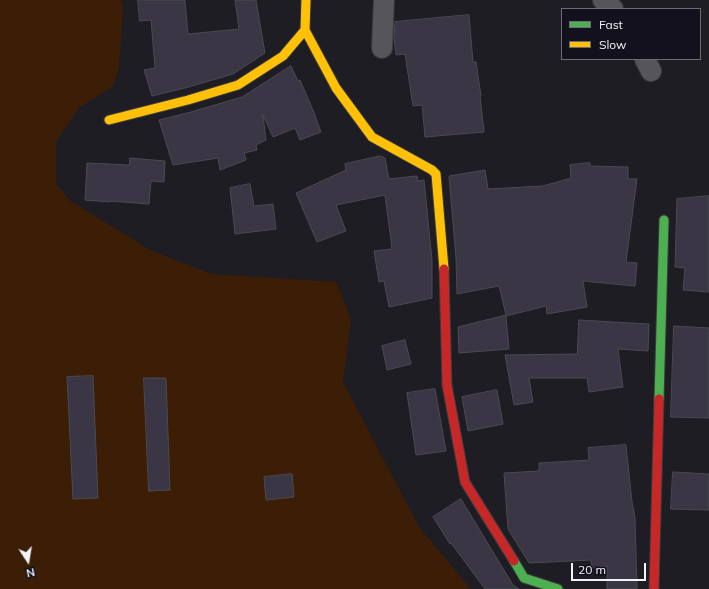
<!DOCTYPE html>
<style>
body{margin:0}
#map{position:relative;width:709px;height:589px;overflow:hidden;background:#1e1d23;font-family:Mulish,sans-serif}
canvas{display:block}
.legend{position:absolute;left:561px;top:8px;width:140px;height:52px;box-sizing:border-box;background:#13111d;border:1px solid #6d6b76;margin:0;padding:5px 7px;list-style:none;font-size:12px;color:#f3f3fb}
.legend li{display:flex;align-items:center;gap:8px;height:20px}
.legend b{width:20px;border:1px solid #6d6b76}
.north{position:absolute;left:8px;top:541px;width:40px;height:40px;-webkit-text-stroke:3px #13111d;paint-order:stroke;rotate:168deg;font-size:11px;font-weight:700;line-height:16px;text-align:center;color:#f3f3fb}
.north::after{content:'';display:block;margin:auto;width:14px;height:18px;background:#f3f3fb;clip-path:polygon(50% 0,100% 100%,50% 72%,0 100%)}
.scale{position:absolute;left:571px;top:563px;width:75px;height:18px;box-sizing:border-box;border:2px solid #f3f3fb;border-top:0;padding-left:5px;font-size:12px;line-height:14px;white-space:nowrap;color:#f3f3fb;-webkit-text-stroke:3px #13111d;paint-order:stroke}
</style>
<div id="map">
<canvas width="709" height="589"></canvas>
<ul class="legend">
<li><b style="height:5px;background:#4caf50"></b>Fast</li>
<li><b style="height:5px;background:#ffc107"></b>Slow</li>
</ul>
<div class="north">N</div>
<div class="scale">20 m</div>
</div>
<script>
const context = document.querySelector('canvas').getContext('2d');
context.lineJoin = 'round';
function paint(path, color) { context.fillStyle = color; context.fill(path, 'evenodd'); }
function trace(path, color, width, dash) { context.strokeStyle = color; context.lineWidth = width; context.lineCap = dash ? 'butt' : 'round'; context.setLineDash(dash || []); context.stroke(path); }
const green = new Path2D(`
 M 0,0 L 121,0 L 123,7 L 119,67 L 113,86 L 79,108 L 56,142 L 56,183 L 69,200 L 150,250 L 211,274 L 336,282 L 351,319 L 343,382 L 419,527 L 471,589 L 0,589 Z`);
const building = new Path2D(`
 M 138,0 L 185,0 L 188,34 L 239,29 L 235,0 L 256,0 L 265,53 L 233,74 L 185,88 L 152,96 L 144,70 L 155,68 L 151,20 L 140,21 Z
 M 469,15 L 473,62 L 476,62 L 481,96 L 480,96 L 484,132 L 425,137 L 422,105 L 413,106 L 405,54 L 396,55 L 394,37 L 395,22 Z
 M 291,66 L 298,81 L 300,80 L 315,115 L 315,116 L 321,132 L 300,140 L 295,128 L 273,137 L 263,115 L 266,140 L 256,145 L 257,150 L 244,153 L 246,160 L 220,170 L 218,158 L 173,165 L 159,120 L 191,112 L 242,97 Z
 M 381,156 L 385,158 L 389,179 L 416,176 L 417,176 L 418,181 L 424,180 L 432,260 L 432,298 L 389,307 L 384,281 L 379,282 L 374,251 L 392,249 L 385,195 L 336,205 L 346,231 L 317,242 L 296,193 L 346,170 L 345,164 Z
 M 130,158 L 165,161 L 164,182 L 151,181 L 149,204 L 110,201 L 110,202 L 85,200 L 87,163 L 129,165 Z
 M 590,163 L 590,166 L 628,167 L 628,179 L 637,179 L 626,262 L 637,263 L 635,286 L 583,281 L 587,307 L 547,314 L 546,306 L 506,316 L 509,349 L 459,353 L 458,327 L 506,315 L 499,286 L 457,294 L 456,258 L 449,176 L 485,170 L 488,189 L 543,186 L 571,178 L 570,165 Z
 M 250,184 L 254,206 L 273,204 L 276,229 L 235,234 L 230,188 Z
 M 709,196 L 709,292 L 683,290 L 685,268 L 675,267 L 677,199 Z
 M 579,320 L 649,324 L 648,351 L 618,349 L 623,387 L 589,392 L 587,378 L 529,378 L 533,402 L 514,405 L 505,355 L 577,354 Z
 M 674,326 L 709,328 L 709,418 L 671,417 Z
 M 405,340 L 411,364 L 387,370 L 382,346 Z
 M 93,376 L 98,498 L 73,499 L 67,377 Z
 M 144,378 L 166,378 L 170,490 L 149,491 Z
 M 435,389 L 446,451 L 416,455 L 407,393 Z
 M 497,390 L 503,424 L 468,431 L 462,397 Z
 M 626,445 L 632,502 L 635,518 L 637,589 L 607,589 L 607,566 L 592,568 L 591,560 L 529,563 L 508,529 L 504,473 L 539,471 L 539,463 L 589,460 L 588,448 Z
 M 673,472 L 709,474 L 709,510 L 671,509 Z
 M 292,474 L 294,497 L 266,500 L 264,477 Z
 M 461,499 L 513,585 L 519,589 L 485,589 L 451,543 L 450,544 L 433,517 Z`);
const street = new Path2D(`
 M 603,0 L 613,9
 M 382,48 L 384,0
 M 645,59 L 651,71`);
const fast = new Path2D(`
 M 659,399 L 664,220
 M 514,561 L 524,578 L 558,589`);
const slow = new Path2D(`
 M 306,0 L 305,30 L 336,88 L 372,137 L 432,170 L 436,174 L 444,269
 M 109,120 L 188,100 L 238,85 L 283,56 L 305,30`);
const jam = new Path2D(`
 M 444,269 L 447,385 L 465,482 L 514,561
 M 654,589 L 659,399`);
paint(green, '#3b1e05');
paint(building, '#3a3646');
trace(building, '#4b4a4f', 1);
trace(street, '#3a3a3f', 22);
trace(fast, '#3a3a3f', 11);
trace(slow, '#3a3a3f', 11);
trace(jam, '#3a3a3f', 11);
trace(street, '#55555a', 20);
trace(fast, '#4caf50', 9);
trace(slow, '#ffc107', 9);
trace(jam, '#c62828', 9);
</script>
